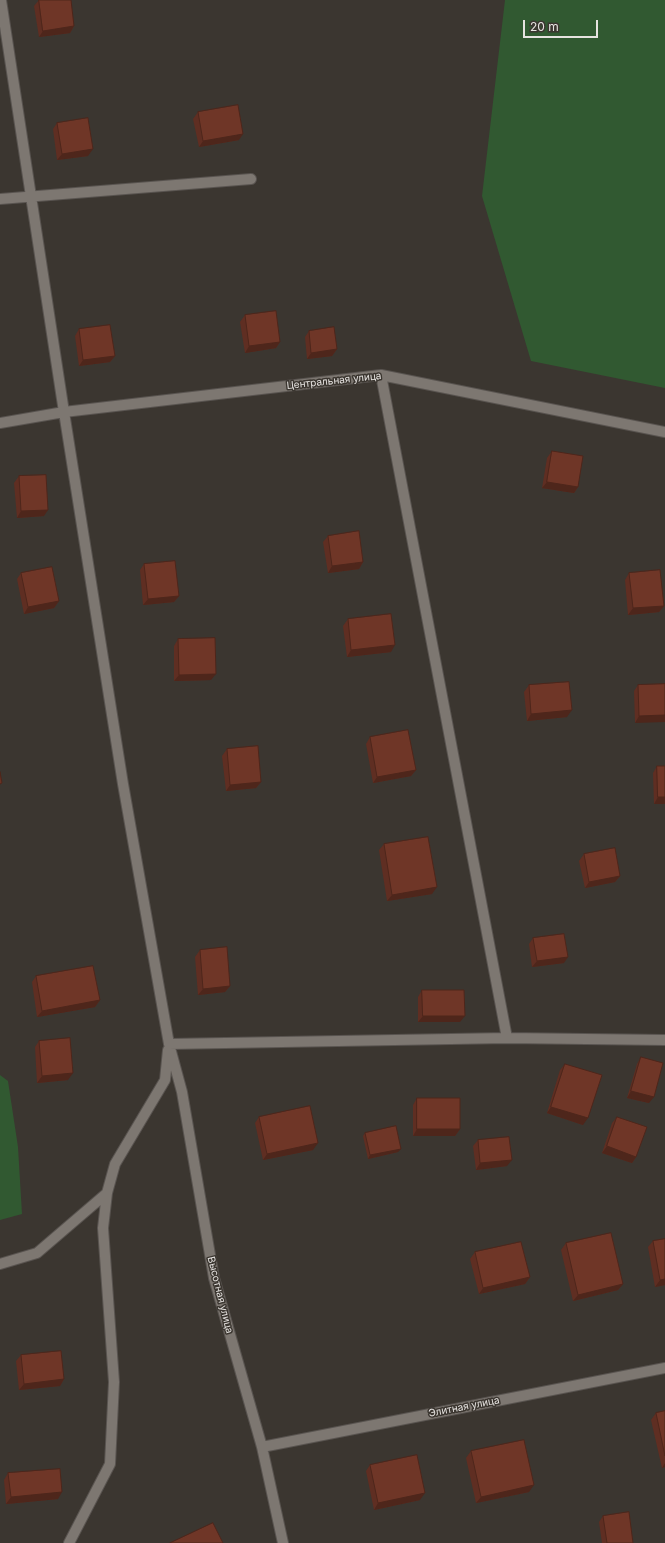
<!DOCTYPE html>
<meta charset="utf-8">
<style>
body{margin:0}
#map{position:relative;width:665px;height:1543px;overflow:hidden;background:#3b3630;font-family:Inter,sans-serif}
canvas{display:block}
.scale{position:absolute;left:523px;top:20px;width:75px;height:18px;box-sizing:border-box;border:2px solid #e6e3e0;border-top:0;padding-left:5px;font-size:12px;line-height:14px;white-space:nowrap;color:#e6e3e0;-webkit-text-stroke:3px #3b3630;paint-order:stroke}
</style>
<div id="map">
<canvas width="665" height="1543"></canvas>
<div class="scale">20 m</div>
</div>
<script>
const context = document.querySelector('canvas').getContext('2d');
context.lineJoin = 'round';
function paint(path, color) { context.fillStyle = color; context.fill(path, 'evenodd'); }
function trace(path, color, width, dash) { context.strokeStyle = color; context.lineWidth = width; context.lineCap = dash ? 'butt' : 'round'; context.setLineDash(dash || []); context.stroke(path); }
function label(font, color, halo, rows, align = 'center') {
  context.font = font + ' Inter,sans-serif'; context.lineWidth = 3; context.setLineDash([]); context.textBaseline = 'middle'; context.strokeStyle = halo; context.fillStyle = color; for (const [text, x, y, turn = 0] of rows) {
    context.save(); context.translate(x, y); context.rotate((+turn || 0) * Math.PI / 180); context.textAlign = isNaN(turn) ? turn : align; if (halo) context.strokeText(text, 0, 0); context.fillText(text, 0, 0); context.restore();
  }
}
const green = new Path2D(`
 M 505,0 L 665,0 L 665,388 L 531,361 L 482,196 Z
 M 0,1075 L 8,1081 L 18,1147 L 22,1214 L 0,1220 Z`);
const street = new Path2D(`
 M 1,0 L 64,412 L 123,784 L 169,1044 L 507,1038 L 665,1040
 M 0,199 L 251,179
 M 381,375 L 507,1038
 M 0,423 L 64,412 L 381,375 L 665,432
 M 169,1044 L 182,1092 L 214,1278 L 262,1447 L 283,1543
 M 0,1264 L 37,1253 L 107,1193 L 115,1164 L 165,1080 L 168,1050
 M 262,1447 L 665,1368
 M 69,1543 L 110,1464 L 114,1382 L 103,1228 L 107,1193`);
const wall = new Path2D(`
 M 39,0 L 74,26 L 70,33 L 39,37 L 34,6 Z
 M 198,112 L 239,140 L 199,147 L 193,119 Z
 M 57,123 L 88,156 L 57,160 L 53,129 Z
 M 245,315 L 280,342 L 276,348 L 245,353 L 240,322 Z
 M 79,329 L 115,356 L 110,362 L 79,366 L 75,336 Z
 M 309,331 L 337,349 L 332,356 L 307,359 L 305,337 Z
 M 552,451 L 578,487 L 574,493 L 542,488 L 547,458 Z
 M 19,476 L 44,516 L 17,518 L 14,483 Z
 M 328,536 L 363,562 L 359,569 L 328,573 L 323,542 Z
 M 144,564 L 179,596 L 174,602 L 143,605 L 140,570 Z
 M 21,573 L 59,601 L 54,608 L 24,614 L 17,579 Z
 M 629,573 L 664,606 L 659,612 L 628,615 L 625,580 Z
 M 348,619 L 391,652 L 347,657 L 343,626 Z
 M 178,639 L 211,680 L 174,681 L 174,646 Z
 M 665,684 L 635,723 L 634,691 L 638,685 Z
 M 529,685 L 567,717 L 527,721 L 524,692 Z
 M 370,737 L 416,770 L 411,776 L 373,783 L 366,744 Z
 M 227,749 L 261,782 L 256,788 L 226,791 L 222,756 Z
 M 657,766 L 665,766 L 665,804 L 654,804 L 653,773 Z
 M 384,844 L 432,894 L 387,901 L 379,850 Z
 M 584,854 L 620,876 L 615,882 L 585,888 L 579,861 Z
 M 533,938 L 564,963 L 532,967 L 529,944 Z
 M 200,950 L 230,986 L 225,992 L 198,995 L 195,957 Z
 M 36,976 L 100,1000 L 95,1007 L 37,1017 L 32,982 Z
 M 422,990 L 460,1022 L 418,1022 L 418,997 Z
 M 39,1041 L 68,1080 L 37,1083 L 35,1047 Z
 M 641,1057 L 649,1103 L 627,1098 L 637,1064 Z
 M 565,1064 L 583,1125 L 547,1113 L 560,1070 Z
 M 417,1098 L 460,1129 L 455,1136 L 413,1136 L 413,1105 Z
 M 259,1117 L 313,1150 L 263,1160 L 255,1123 Z
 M 617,1117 L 636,1157 L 632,1163 L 602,1153 L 612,1123 Z
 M 365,1133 L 398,1152 L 368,1159 L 363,1136 Z
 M 478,1140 L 507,1166 L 476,1170 L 473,1146 Z
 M 665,1239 L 665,1285 L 655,1287 L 648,1247 L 653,1241 Z
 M 566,1243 L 623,1284 L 618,1290 L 573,1301 L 561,1250 Z
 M 475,1252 L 530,1277 L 525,1284 L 479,1294 L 470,1259 Z
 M 21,1355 L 64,1379 L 60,1386 L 19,1390 L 16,1361 Z
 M 665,1411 L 665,1467 L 662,1468 L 651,1420 L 656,1413 Z
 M 471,1451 L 529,1492 L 476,1503 L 466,1458 Z
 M 370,1465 L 420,1500 L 374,1510 L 366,1471 Z
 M 8,1473 L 58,1499 L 6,1504 L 4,1480 Z
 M 603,1516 L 633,1543 L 602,1543 L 599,1522 Z`);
const shadedWall = new Path2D(`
 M 74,26 L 70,33 L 39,37 L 43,31 Z
 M 243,134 L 239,140 L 199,147 L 203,141 Z
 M 93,149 L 88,156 L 57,160 L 62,154 Z
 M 280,342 L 276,348 L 245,353 L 249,346 Z
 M 337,349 L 332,356 L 307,359 L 311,353 Z
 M 115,356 L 110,362 L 79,366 L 83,360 Z
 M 547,482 L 578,487 L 574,493 L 542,488 Z
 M 48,510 L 44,516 L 17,518 L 21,511 Z
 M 363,562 L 359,569 L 328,573 L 332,566 Z
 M 179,596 L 174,602 L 143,605 L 148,599 Z
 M 59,601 L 54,608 L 24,614 L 28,607 Z
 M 664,606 L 659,612 L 628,615 L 633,608 Z
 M 395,645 L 391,652 L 347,657 L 351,650 Z
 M 216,674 L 211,680 L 174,681 L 179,675 Z
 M 572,710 L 567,717 L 527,721 L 531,714 Z
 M 665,715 L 665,722 L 635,723 L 639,716 Z
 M 416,770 L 411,776 L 373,783 L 377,777 Z
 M 261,782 L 256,788 L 226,791 L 230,785 Z
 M 658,797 L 665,797 L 665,804 L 654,804 Z
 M 620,876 L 615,882 L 585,888 L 589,882 Z
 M 437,887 L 432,894 L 387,901 L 392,895 Z
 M 568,957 L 564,963 L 532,967 L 537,961 Z
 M 230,986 L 225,992 L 198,995 L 203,989 Z
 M 100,1000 L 95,1007 L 37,1017 L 42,1011 Z
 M 423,1016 L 465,1016 L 460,1022 L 418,1022 Z
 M 73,1073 L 68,1080 L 37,1083 L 42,1076 Z
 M 631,1091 L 654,1097 L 649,1103 L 627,1098 Z
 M 551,1107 L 588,1118 L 583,1125 L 547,1113 Z
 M 417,1129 L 460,1129 L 455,1136 L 413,1136 Z
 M 318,1143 L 313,1150 L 263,1160 L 267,1154 Z
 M 607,1146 L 636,1157 L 632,1163 L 602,1153 Z
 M 401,1149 L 398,1152 L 368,1159 L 370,1155 Z
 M 512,1160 L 507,1166 L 476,1170 L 480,1163 Z
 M 530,1277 L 525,1284 L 479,1294 L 483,1288 Z
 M 665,1279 L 665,1285 L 655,1287 L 660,1280 Z
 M 623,1284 L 618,1290 L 573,1301 L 578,1295 Z
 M 64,1379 L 60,1386 L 19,1390 L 24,1384 Z
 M 665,1463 L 665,1467 L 662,1468 Z
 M 534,1485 L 529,1492 L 476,1503 L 481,1497 Z
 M 62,1492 L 58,1499 L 6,1504 L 11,1497 Z
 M 425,1493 L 420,1500 L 374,1510 L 378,1503 Z`);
const building = new Path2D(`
 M 39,0 L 71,0 L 74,26 L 43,31 Z
 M 238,105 L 243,134 L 203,141 L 198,112 Z
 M 88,118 L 93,149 L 62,154 L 57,123 Z
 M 276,311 L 280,342 L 249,346 L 245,315 Z
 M 110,325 L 115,356 L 83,360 L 79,329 Z
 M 334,327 L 337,349 L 311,353 L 309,331 Z
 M 552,451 L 583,456 L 578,487 L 547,482 Z
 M 46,475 L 48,510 L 21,511 L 19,476 Z
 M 359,531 L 363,562 L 332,566 L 328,536 Z
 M 175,561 L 179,596 L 148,599 L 144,564 Z
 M 52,567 L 59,601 L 28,607 L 21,573 Z
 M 660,570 L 664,606 L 633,608 L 629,573 Z
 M 391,614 L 395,645 L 351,650 L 348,619 Z
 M 215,638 L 216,674 L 179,675 L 178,639 Z
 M 569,682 L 572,710 L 531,714 L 529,685 Z
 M 665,684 L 665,715 L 639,716 L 638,685 Z
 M 408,730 L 416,770 L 377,777 L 370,737 Z
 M 258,746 L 261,782 L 230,785 L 227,749 Z
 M 657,766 L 665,766 L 665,797 L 658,797 Z
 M 0,772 L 2,783 L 0,784 Z
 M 428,837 L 437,887 L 392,895 L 384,844 Z
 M 615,848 L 620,876 L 589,882 L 584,854 Z
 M 564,934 L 568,957 L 537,961 L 533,938 Z
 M 227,947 L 230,986 L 203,989 L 200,950 Z
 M 93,966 L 100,1000 L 42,1011 L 36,976 Z
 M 422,990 L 464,990 L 465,1016 L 423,1016 Z
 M 70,1038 L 73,1073 L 42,1076 L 39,1041 Z
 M 641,1057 L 663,1063 L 654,1097 L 631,1091 Z
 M 565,1064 L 602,1075 L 588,1118 L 551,1107 Z
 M 417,1098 L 460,1098 L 460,1129 L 417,1129 Z
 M 310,1106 L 318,1143 L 267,1154 L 259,1117 Z
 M 617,1117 L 647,1127 L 636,1157 L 607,1146 Z
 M 396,1126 L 401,1149 L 370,1155 L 365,1133 Z
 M 509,1137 L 512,1160 L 480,1163 L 478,1140 Z
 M 611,1233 L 623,1284 L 578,1295 L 566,1243 Z
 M 665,1239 L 665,1279 L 660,1280 L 653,1241 Z
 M 521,1242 L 530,1277 L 483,1288 L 475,1252 Z
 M 61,1351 L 64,1379 L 24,1384 L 21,1355 Z
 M 665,1411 L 665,1456 L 656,1413 Z
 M 524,1440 L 534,1485 L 481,1497 L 471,1451 Z
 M 417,1455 L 425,1493 L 378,1503 L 370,1465 Z
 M 60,1469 L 62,1492 L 11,1497 L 8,1473 Z
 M 629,1512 L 633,1543 L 607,1543 L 603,1516 Z
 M 213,1523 L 223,1543 L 170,1543 Z`);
const streetNames = [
 ["Центральная улица",334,381,-6],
 ["Высотная улица",220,1295,76],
 ["Элитная улица",464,1407,-11]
];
paint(green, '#315931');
trace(street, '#595450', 12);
trace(street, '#7d7771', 10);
paint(wall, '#5f2e22');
paint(shadedWall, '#4e261b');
paint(building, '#6f3627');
trace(building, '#4e261b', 1);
label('10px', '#e6e3e0', '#3b3630', streetNames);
</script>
